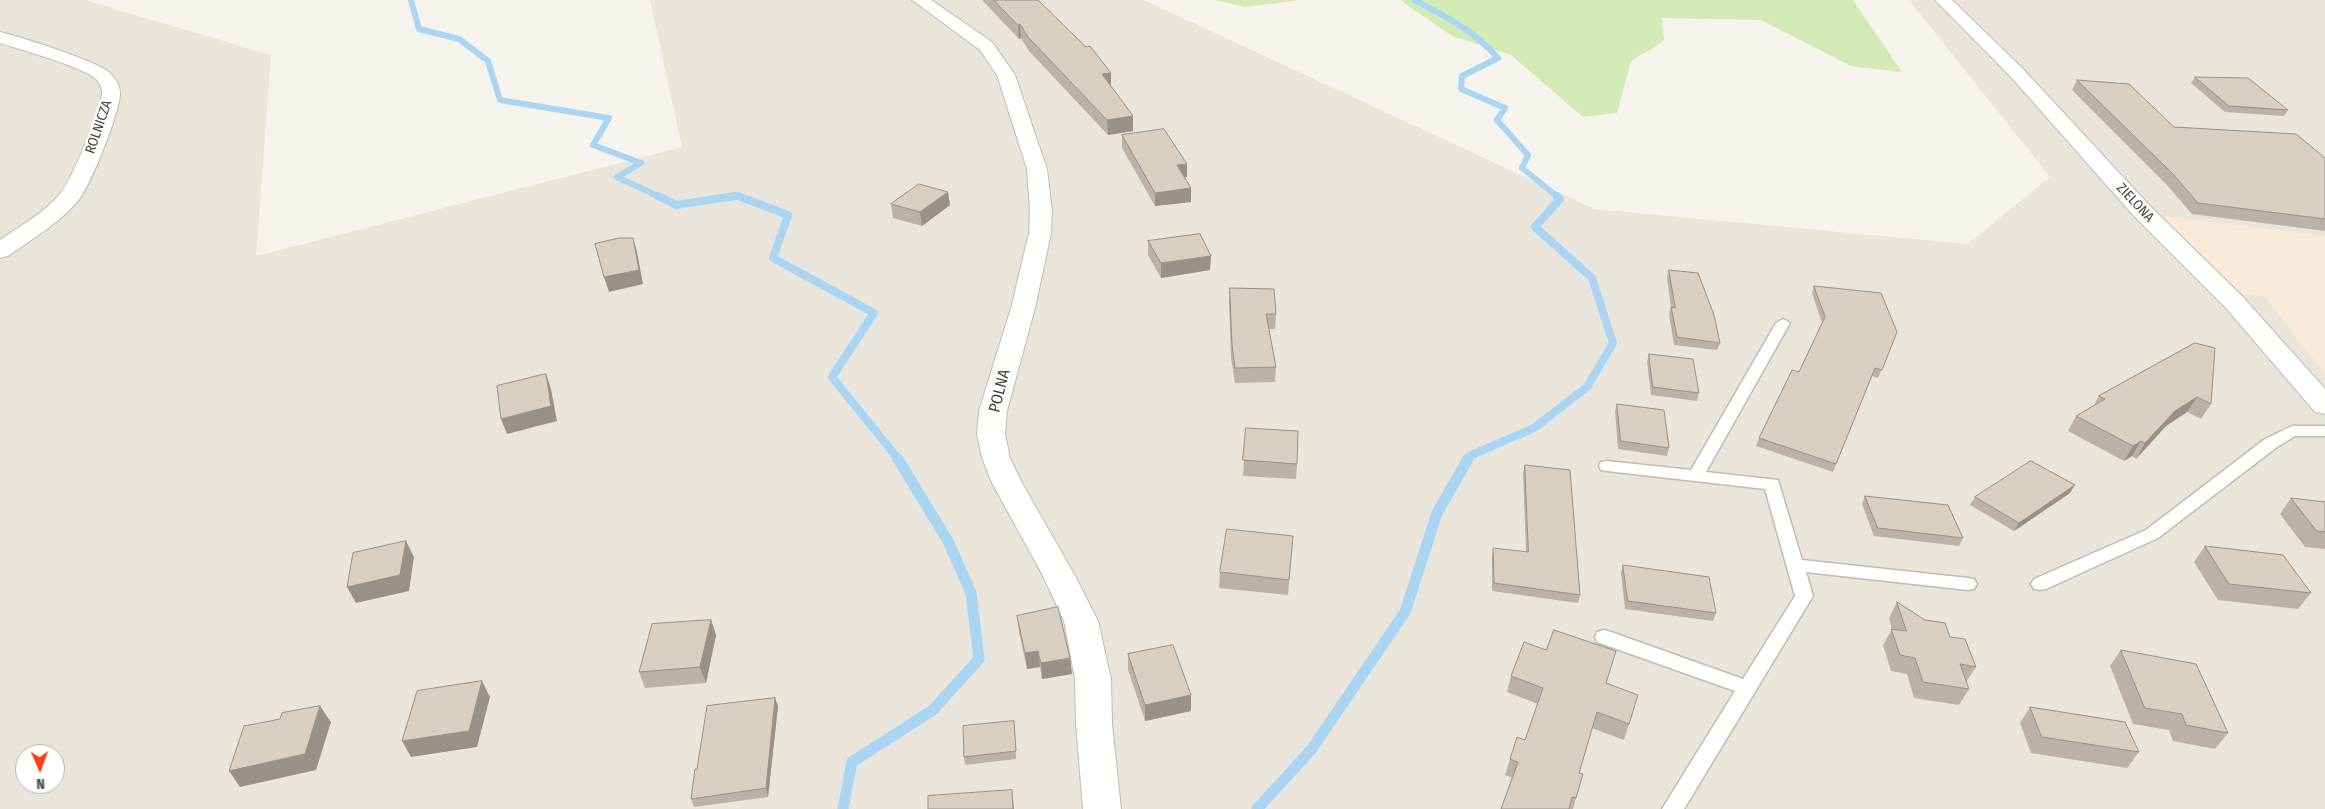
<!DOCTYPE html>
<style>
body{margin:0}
#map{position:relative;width:2325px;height:809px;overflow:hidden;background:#f6f3ec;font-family:"Fira Sans Condensed",sans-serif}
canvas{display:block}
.north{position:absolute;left:15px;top:744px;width:50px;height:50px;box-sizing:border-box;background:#fff;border:1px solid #b7b4b0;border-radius:50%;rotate:178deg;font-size:14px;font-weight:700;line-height:20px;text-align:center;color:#4b4439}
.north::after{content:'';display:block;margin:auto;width:18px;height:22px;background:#fc3f1d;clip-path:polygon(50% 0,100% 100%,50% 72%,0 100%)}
</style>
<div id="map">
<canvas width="2325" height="809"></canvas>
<div class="north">N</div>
</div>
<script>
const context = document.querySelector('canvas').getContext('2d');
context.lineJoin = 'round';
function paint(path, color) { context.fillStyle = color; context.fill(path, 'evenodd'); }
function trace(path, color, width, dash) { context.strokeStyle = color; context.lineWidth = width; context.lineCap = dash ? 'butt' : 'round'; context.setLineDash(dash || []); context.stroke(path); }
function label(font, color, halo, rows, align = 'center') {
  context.font = font + ' "Fira Sans Condensed",sans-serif'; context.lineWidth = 5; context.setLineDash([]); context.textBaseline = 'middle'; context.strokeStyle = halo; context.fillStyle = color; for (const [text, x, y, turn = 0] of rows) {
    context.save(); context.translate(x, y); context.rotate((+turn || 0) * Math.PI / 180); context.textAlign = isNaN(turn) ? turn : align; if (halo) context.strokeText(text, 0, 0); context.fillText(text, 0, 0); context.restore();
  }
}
const residential = new Path2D(`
 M 0,0 L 85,0 L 271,55 L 256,256 L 682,147 L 650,0 L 1144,0 L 1594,209 L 1968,244 L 2050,177 L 1909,0 L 2325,0 L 2325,809 L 0,809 ZM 25,754 L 55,754 L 55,784 L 25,784 Z`);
const commercial = new Path2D(`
 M 2156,215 L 2325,236 L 2325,374 L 2264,296 L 2239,294 Z`);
const green = new Path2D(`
 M 1215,0 L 1299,0 L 1245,7 Z
 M 1400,0 L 1853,0 L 1902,72 L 1851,66 L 1761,20 L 1662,18 L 1664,41 L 1631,61 L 1617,113 L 1583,117 L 1511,55 L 1452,36 Z`);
const streamFar2 = new Path2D(`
 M 411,0 L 419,29 L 459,39 L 488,61 L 500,100 L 609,118 L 593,145 L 641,163 L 617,177 L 660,197
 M 1414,0 C 1446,16 1474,31 1498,58 L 1462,76 L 1461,89 L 1505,108 L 1497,120 L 1528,155 L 1522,168 L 1558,197
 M 727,197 L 741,197`);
const streamFar1 = new Path2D(`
 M 658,196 L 676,205 L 735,196
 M 738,196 L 788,215 L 773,258 L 874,313 L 832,377 L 899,460
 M 1467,460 L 1469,456 L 1534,428 L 1587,387 L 1613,343 L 1592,278 L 1535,227 L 1560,199 L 1557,196`);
const stream = new Path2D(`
 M 843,809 L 852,762 L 933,710 L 979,659 L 971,593 L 948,541 L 898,459
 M 1257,809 L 1311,750 L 1405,612 L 1437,513 L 1468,459`);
const service = new Path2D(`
 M 1783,319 L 1790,323 L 1706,472 L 1778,480 L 1802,560 L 1968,578 L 1974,579 L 1977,584 L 1974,589 L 1968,590 L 1806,572 L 1813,596 L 1684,809 L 1662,809 L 1735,691 L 1597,642 L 1595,637 L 1597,632 L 1604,630 L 1611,632 L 1743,679 L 1795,596 L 1765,489 L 1607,471 L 1601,470 L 1599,466 L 1601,462 L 1607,461 L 1691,470 L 1776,323 Z
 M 2292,426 L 2325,426 L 2325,436 L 2295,436 L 2277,447 L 2158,538 L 2046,589 L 2040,590 L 2034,589 L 2031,584 L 2034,579 L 2146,530 L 2265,439 Z`);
const minor = new Path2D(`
 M 912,0 L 931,0 L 992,42 L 1015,75 L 1047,169 L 1052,211 L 1051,233 L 1035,308 L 1007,411 L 1005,434 L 1010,458 L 1022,483 L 1074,574 L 1098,621 L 1111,679 L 1112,724 L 1121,809 L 1083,809 L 1076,724 L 1075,679 L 1064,621 L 1042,574 L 992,483 L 982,458 L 977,434 L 979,411 L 1011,308 L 1029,233 L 1030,211 L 1027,169 L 997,75 L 980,50 Z
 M 1935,0 L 1952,0 L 2023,69 L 2149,205 L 2243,297 L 2325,389 L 2325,414 L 2315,412 L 2225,307 L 2133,215 L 2011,77 Z
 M 0,32 C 18,36 100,62 110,73 C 115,78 120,85 120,93 C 120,112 90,188 77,202 C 58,224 32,239 8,256 L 0,258 L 0,240 C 20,226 44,213 60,194 C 71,182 101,109 102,93 C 102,88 99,82 96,79 C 81,66 21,50 0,43 Z`);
const wall = new Path2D(`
 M 982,0 L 1038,0 L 1111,73 L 1111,87 L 1133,131 L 1108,135 L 1029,51 L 1021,38 L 1019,39 Z
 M 2195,77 L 2288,110 L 2284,116 L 2225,112 L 2191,83 Z
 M 2077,80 L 2174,127 L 2325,158 L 2325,231 L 2192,214 L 2166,184 L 2072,90 Z
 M 1122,135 L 1187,164 L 1187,177 L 1185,177 L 1191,202 L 1155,206 L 1122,148 Z
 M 948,192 L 950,205 L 922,226 L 893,218 L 891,204 Z
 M 1148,241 L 1210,270 L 1161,278 L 1148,255 Z
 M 1669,270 L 1720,343 L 1717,350 L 1674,345 L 1669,315 L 1671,307 L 1667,277 Z
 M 1814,286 L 1897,332 L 1878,378 L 1872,376 L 1833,472 L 1756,446 L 1759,438 L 1799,372 L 1822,323 L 1812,293 Z
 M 1230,288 L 1276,314 L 1275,329 L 1269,329 L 1276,367 L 1275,382 L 1235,383 L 1231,358 L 1229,302 Z
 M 2195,343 L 2211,404 L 2201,419 L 2187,412 L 2166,426 L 2136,459 L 2132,456 L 2124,461 L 2068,431 L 2076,416 L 2094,405 L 2099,396 Z
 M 1649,354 L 1699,393 L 1697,401 L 1651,395 L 1647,362 Z
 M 1617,404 L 1669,448 L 1667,456 L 1618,449 L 1615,411 Z
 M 1246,428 L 1297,464 L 1296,479 L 1243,476 Z
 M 1525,465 L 1580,595 L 1578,603 L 1492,591 L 1492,556 L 1493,548 L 1526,552 L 1523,473 Z
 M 2070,493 L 2014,531 L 1970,505 L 1975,497 Z
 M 1865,496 L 1963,538 L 1959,546 L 1874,536 L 1862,504 Z
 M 2291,498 L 2325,502 L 2325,549 L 2305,547 L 2280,514 Z
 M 1293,536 L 1288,595 L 1219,588 L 1220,572 Z
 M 2205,546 L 2311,593 L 2298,609 L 2218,600 L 2194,562 Z
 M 1623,565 L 1716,613 L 1713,621 L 1625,609 L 1621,573 Z
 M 1897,602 L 1950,637 L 1976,667 L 1966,682 L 1969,689 L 1959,705 L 1914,698 L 1907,674 L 1891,671 L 1883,645 L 1892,629 L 1889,618 Z
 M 1017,616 L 1070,658 L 1072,674 L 1042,679 L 1040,667 L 1027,669 L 1019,632 Z
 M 711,620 L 716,635 L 706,683 L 645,688 L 639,672 Z
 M 2121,650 L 2228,733 L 2215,749 L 2173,741 L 2169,730 L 2133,724 L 2110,666 Z
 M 1128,654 L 1191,711 L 1145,721 L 1128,670 Z
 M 1511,676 L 1606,683 L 1629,724 L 1624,740 L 1592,728 L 1579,773 L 1576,798 L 1573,809 L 1501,809 L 1513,778 L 1505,775 L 1510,759 L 1525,740 L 1538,704 L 1507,692 Z
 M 778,706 L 768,797 L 694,807 L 691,799 L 697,769 Z
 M 2030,707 L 2139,752 L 2127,768 L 2031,753 L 2020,723 Z
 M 1014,721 L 1016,759 L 965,765 L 964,757 Z`);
const shadedWall = new Path2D(`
 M 1020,24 L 1021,38 L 1019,39 L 1018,25 Z
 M 1111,73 L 1111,87 L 1102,74 Z
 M 1133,116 L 1133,131 L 1108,135 L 1107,120 Z
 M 1187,164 L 1187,177 L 1177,178 L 1177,165 Z
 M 1191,188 L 1191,202 L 1155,206 L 1155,193 Z
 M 948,192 L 950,205 L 922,226 L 920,212 Z
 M 633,238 L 637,252 L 643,284 L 609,292 L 604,277 Z
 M 1211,256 L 1210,270 L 1161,278 L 1161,263 Z
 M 546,374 L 551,389 L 557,421 L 507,434 L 501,419 Z
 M 2197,397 L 2187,412 L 2166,426 L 2136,459 L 2145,443 L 2175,411 Z
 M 2141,441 L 2132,456 L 2124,461 L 2133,446 Z
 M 2075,485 L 2070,493 L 2014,531 L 2019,523 Z
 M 406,541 L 414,557 L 409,591 L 356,603 L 347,587 Z
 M 711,620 L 716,635 L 706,683 L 700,667 Z
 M 1038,651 L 1040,667 L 1027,669 L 1025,653 Z
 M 1070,658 L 1072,674 L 1042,679 L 1041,663 Z
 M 482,681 L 490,697 L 477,747 L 411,757 L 402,741 Z
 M 1191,695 L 1191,711 L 1145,721 L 1145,705 Z
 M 775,698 L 778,706 L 768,797 L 766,788 Z
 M 320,706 L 331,722 L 316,770 L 240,787 L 229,771 Z
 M 1012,790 L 1014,809 L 1013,809 Z`);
const building = new Path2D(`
 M 994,0 L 1038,0 L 1086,47 L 1090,46 L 1111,73 L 1102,74 L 1133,116 L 1107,120 L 1028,37 L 1020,24 L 1018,25 Z
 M 2195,77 L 2248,78 L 2288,110 L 2229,106 Z
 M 2077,80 L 2129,84 L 2174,127 L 2296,134 L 2325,158 L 2325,219 L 2198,203 L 2172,173 Z
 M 1164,129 L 1187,164 L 1177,165 L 1191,188 L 1155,193 L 1122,135 Z
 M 919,184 L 948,192 L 920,212 L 891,204 Z
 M 1200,234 L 1211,256 L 1161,263 L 1148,241 Z
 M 619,238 L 633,238 L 639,270 L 604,277 L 595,244 Z
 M 1669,270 L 1698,273 L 1714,315 L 1720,343 L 1677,337 L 1671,307 L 1675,308 Z
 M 1814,286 L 1881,293 L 1897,332 L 1882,370 L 1875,368 L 1836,464 L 1759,438 L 1792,370 L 1799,372 L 1825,317 Z
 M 1230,288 L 1274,289 L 1276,314 L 1266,314 L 1276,367 L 1235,368 L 1232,344 Z
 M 2195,343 L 2215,348 L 2211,404 L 2197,397 L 2175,411 L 2145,443 L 2141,441 L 2133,446 L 2076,416 L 2105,399 L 2099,396 Z
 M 1649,354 L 1693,359 L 1699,393 L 1653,387 Z
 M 546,374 L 551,406 L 501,419 L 497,386 Z
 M 1617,404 L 1664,410 L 1669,448 L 1621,441 Z
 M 1246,428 L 1298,431 L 1297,464 L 1243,460 Z
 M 2031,461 L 2075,485 L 2019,523 L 1975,497 Z
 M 1525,465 L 1570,470 L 1580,595 L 1494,583 L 1493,548 L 1528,552 Z
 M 1865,496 L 1948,505 L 1963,538 L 1878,528 Z
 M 2291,498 L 2325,502 L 2325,532 L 2317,531 Z
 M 1227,529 L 1293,536 L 1289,580 L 1220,572 Z
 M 406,541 L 400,575 L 347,587 L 353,553 Z
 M 2205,546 L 2283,555 L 2311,593 L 2229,584 Z
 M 1623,565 L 1709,577 L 1716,613 L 1628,601 Z
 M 1897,602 L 1925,620 L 1945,623 L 1950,637 L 1965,639 L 1976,667 L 1960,664 L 1969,689 L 1923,682 L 1915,658 L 1900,655 L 1891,629 L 1906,631 Z
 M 1058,607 L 1070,658 L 1041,663 L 1038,651 L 1025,653 L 1017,616 Z
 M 711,620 L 700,667 L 639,672 L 652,624 Z
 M 1554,630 L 1616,651 L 1606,683 L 1638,695 L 1629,724 L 1597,712 L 1579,773 L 1583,774 L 1576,798 L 1572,797 L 1569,809 L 1501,809 L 1518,762 L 1510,759 L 1517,737 L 1525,740 L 1543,688 L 1511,676 L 1524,642 L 1546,650 Z
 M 1173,645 L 1191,695 L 1145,705 L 1128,654 Z
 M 2121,650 L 2196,664 L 2228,733 L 2186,725 L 2182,714 L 2145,708 Z
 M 482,681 L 469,731 L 402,741 L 417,691 Z
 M 775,698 L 766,788 L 691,799 L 695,769 L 697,769 L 707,706 Z
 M 320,706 L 305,754 L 229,771 L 244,726 L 280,719 L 282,713 Z
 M 2030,707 L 2125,722 L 2139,752 L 2042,737 Z
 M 1014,721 L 1016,751 L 964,757 L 963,726 Z
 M 1012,790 L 1013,809 L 928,809 L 928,796 Z`);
const farStreetnames = [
 ["ROLNICZA",99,127,-71],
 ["ZIELONA",2135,203,47]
];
const streetNames = [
 ["POLNA",1000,391,-76]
];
paint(residential, '#eae5da');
paint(commercial, '#f7ead8');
paint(green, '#d2eab5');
trace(streamFar2, '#a9d4f2', 6);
trace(streamFar1, '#a9d4f2', 8);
trace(stream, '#a9d4f2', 11);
trace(service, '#c2bbae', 3);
trace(minor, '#c2bbae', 2);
paint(service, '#fff');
paint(minor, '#fff');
paint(wall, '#bab2a6');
paint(shadedWall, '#979187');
paint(building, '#d8cfc1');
trace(building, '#979187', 1);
label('14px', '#4b4439', '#fff', farStreetnames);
label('16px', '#4b4439', '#fff', streetNames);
</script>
